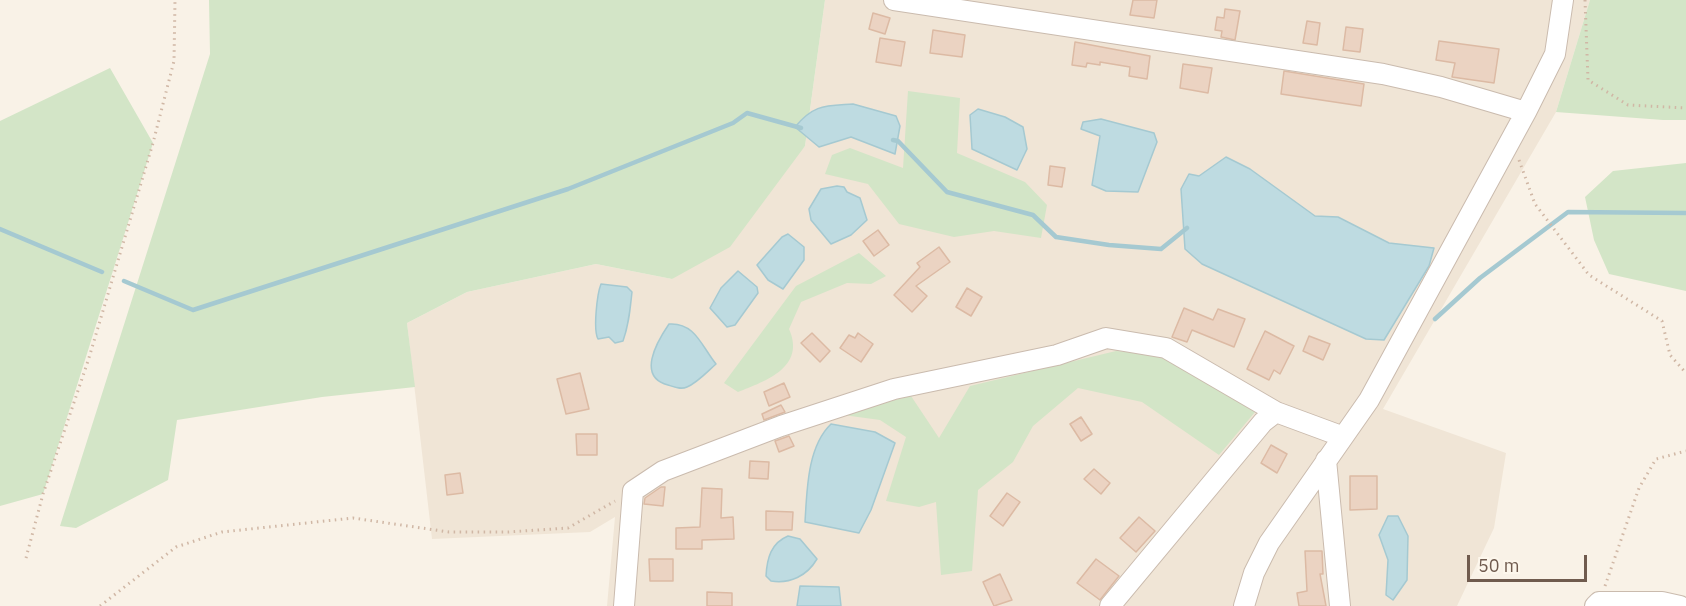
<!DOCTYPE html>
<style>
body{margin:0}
#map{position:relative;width:1686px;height:606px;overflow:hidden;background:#f9f2e7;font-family:"IBM Plex Sans",sans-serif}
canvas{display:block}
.scale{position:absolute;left:1467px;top:555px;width:120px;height:27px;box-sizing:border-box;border:3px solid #705b4e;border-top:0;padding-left:8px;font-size:18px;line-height:21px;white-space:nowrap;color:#705b4e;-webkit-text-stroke:4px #fdf7ec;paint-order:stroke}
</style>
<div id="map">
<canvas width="1686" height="606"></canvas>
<div class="scale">50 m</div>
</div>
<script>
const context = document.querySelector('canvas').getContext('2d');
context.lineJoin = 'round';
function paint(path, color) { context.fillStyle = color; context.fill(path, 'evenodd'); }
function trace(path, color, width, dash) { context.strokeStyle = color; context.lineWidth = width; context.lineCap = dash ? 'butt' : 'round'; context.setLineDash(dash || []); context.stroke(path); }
const residential = new Path2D(`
 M 825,0 L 1590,0 L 1556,112 L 1383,409 L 1506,453 L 1494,528 L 1457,606 L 607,606 L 615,517 L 590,532 L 432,539 L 407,323 L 467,292 L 596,264 L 672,279 L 805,146 Z`);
const green = new Path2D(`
 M 209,0 L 825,0 L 805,146 L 730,247 L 672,279 L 596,264 L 467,292 L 407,323 L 415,387 L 322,397 L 177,420 L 168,480 L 76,528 L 60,526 L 210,54 Z
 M 1590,0 L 1686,0 L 1686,120 L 1663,120 L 1556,112 Z
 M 110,68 L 153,143 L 43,494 L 0,506 L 0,121 Z
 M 908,91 L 960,98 L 957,153 L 1025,182 L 1047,205 L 1041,238 L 994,231 L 954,237 L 899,224 L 868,184 L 825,174 L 832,155 L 850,148 L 903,168 Z
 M 1686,163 L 1686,291 L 1609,274 L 1594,240 L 1585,197 L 1613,171 Z
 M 859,253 L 886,276 L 871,284 L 847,283 L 801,302 L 789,329 C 806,367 766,381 738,392 L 724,383 L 796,286 Z
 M 1116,351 L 1166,355 L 1255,412 L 1219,455 L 1142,402 L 1078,388 L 1033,426 L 1013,462 L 978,490 L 972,571 L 941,575 L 936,502 L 919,507 L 886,501 L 906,437 L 880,420 L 836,414 L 911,396 L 939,438 L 970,386 Z`);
const water = new Path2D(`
 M 853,104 L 896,116 L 900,126 L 895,154 L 851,137 L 819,147 L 795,127 C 814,104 825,106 853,104 Z
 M 978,109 L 1005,117 L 1023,127 L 1027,149 L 1017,170 L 972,149 L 970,115 Z
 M 1101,119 L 1154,133 L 1157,142 L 1138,192 L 1106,191 L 1092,185 L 1100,136 L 1081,129 L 1083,122 Z
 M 1226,157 L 1250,169 L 1315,216 L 1338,217 L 1389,243 L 1434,248 L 1429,266 L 1384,340 L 1366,339 L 1202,264 L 1185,249 L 1181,189 L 1189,174 L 1199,176 Z
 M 837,186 L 844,187 L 847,192 L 860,198 L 867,220 L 851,235 L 831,244 L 811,220 L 809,209 L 821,189 Z
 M 788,234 L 804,247 L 804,260 L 783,289 L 768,280 L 757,265 L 782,237 Z
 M 738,271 L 757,287 L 758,293 L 735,325 L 727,327 L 710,308 L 721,288 Z
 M 601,284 L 627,287 L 632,292 C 630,310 629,324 623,341 L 615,343 L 609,337 L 598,339 C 593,330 597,294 601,284 Z
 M 669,324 C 695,322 702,347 716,364 C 708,371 697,383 687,387 C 681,390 674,387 668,385 C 637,377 656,343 669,324 Z
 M 831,424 L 875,432 L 895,443 L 871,510 L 859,533 L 805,522 C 807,491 807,447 831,424 Z
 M 1388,516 L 1398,516 L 1408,536 L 1407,580 L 1393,600 L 1386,595 L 1388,560 L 1379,535 Z
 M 788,536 L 800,539 L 817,559 C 807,576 790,584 771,581 L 766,576 C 767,558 771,543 788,536 Z
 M 800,586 L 839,587 L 841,606 L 797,606 Z`);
const stream = new Path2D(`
 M 893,140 L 898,141 L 947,192 L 1033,215 L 1056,237 L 1109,245 L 1161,249 L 1187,228
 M 0,229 L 102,272
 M 124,281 L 193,310 L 568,189 L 733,123 L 747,113 L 801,128
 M 1435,319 L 1480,278 L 1568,212 L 1686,213`);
const building = new Path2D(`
 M 1133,0 L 1157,0 L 1154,18 L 1130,15 Z
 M 1225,9 L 1240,11 L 1235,40 L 1221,37 L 1222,31 L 1215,30 L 1217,17 L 1224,18 Z
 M 873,13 L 890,18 L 885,34 L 869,29 Z
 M 1307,21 L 1320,23 L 1317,45 L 1303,43 Z
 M 1346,27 L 1363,29 L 1360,52 L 1343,50 Z
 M 933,30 L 965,35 L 962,57 L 930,53 Z
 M 880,38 L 905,42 L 901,66 L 876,62 Z
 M 1439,41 L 1499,49 L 1494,83 L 1452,77 L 1455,63 L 1436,60 Z
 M 1075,42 L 1150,56 L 1147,79 L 1129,76 L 1130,67 L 1100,62 L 1100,65 L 1087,63 L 1086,67 L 1072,65 Z
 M 1183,64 L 1212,68 L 1208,93 L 1180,88 Z
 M 1284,71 L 1364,84 L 1361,106 L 1281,94 Z
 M 1050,166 L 1065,168 L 1062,187 L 1048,185 Z
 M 878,230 L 889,245 L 874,256 L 863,241 Z
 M 939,247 L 950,262 L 916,286 L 927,296 L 912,312 L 894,295 L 920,267 L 917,263 Z
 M 967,288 L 982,297 L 971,316 L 956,307 Z
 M 1184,308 L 1213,320 L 1218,309 L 1245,319 L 1234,347 L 1192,330 L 1187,342 L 1172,337 Z
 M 1265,331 L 1294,346 L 1280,374 L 1274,370 L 1269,380 L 1247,369 Z
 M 812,333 L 830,351 L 820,362 L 801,343 Z
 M 858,333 L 873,344 L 861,362 L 840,348 L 849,335 L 855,338 Z
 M 1309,336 L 1330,344 L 1323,360 L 1303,351 Z
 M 580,373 L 589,409 L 566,414 L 557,379 Z
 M 784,383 L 790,397 L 769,406 L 764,392 Z
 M 781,405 L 785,412 L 764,420 L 762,414 Z
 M 1081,417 L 1092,434 L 1081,441 L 1070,424 Z
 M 576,434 L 597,434 L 597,455 L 577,455 Z
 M 789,436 L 794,446 L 779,452 L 775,441 Z
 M 1271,445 L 1287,454 L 1277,473 L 1261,463 Z
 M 750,461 L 769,462 L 768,479 L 749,478 Z
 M 1094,469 L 1110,483 L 1101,494 L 1084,479 Z
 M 460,473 L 463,493 L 447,495 L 445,475 Z
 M 1350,476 L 1377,476 L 1377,509 L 1350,510 Z
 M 661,487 L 665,487 L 663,506 L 644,504 L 645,498 Z
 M 702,488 L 722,489 L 721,518 L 733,517 L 734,539 L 702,540 L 702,549 L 676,549 L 676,528 L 700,527 Z
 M 1007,493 L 1020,502 L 1003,526 L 990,516 Z
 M 766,511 L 793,512 L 792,530 L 766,530 Z
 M 1139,517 L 1155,531 L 1136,552 L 1120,538 Z
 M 1305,551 L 1322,551 L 1323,574 L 1320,574 L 1326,606 L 1299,606 L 1297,593 L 1307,591 Z
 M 649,559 L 673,559 L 673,581 L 650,581 Z
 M 1096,559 L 1119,576 L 1100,600 L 1077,583 Z
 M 1000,574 L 1012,600 L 994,606 L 983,582 Z
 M 707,592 L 732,593 L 732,606 L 707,606 Z`);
const path = new Path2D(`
 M 1585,0 L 1588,80 L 1628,105 L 1686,108
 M 1519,160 L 1535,204 L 1589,275 L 1662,321 L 1670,355 L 1686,373
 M 26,558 L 43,494 L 88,361 L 153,143 L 174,61 L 175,0
 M 1605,586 L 1639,488 L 1656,459 L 1686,451
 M 100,606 L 176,547 L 222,532 L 353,518 L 449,532 L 508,532 L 568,528 L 615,501`);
const minor = new Path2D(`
 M 894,0 L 1383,74 L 1441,87 L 1526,112
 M 1326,460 L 1340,606
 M 624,606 L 633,491 L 663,471 L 781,426 L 894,389 L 1057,355 L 1106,338 L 1166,348 L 1276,412 L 1341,436
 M 1110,606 L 1263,422 L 1276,412
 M 1244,606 L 1254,573 L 1269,543 L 1369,400 L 1526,112 L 1555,54 L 1563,0
 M 1595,606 L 1599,602 L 1662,602 L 1680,606`);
paint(residential, '#f0e5d6');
paint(green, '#d3e5c7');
paint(water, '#bedbe1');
trace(water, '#a5c9d1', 1.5);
trace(stream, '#a5c9d1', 4.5);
paint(building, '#ebd3c2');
trace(building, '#dcbaa4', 1.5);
trace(minor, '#cabbae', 22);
trace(path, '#d0b7a5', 3, [1.5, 4.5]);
trace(minor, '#fff', 20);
</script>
